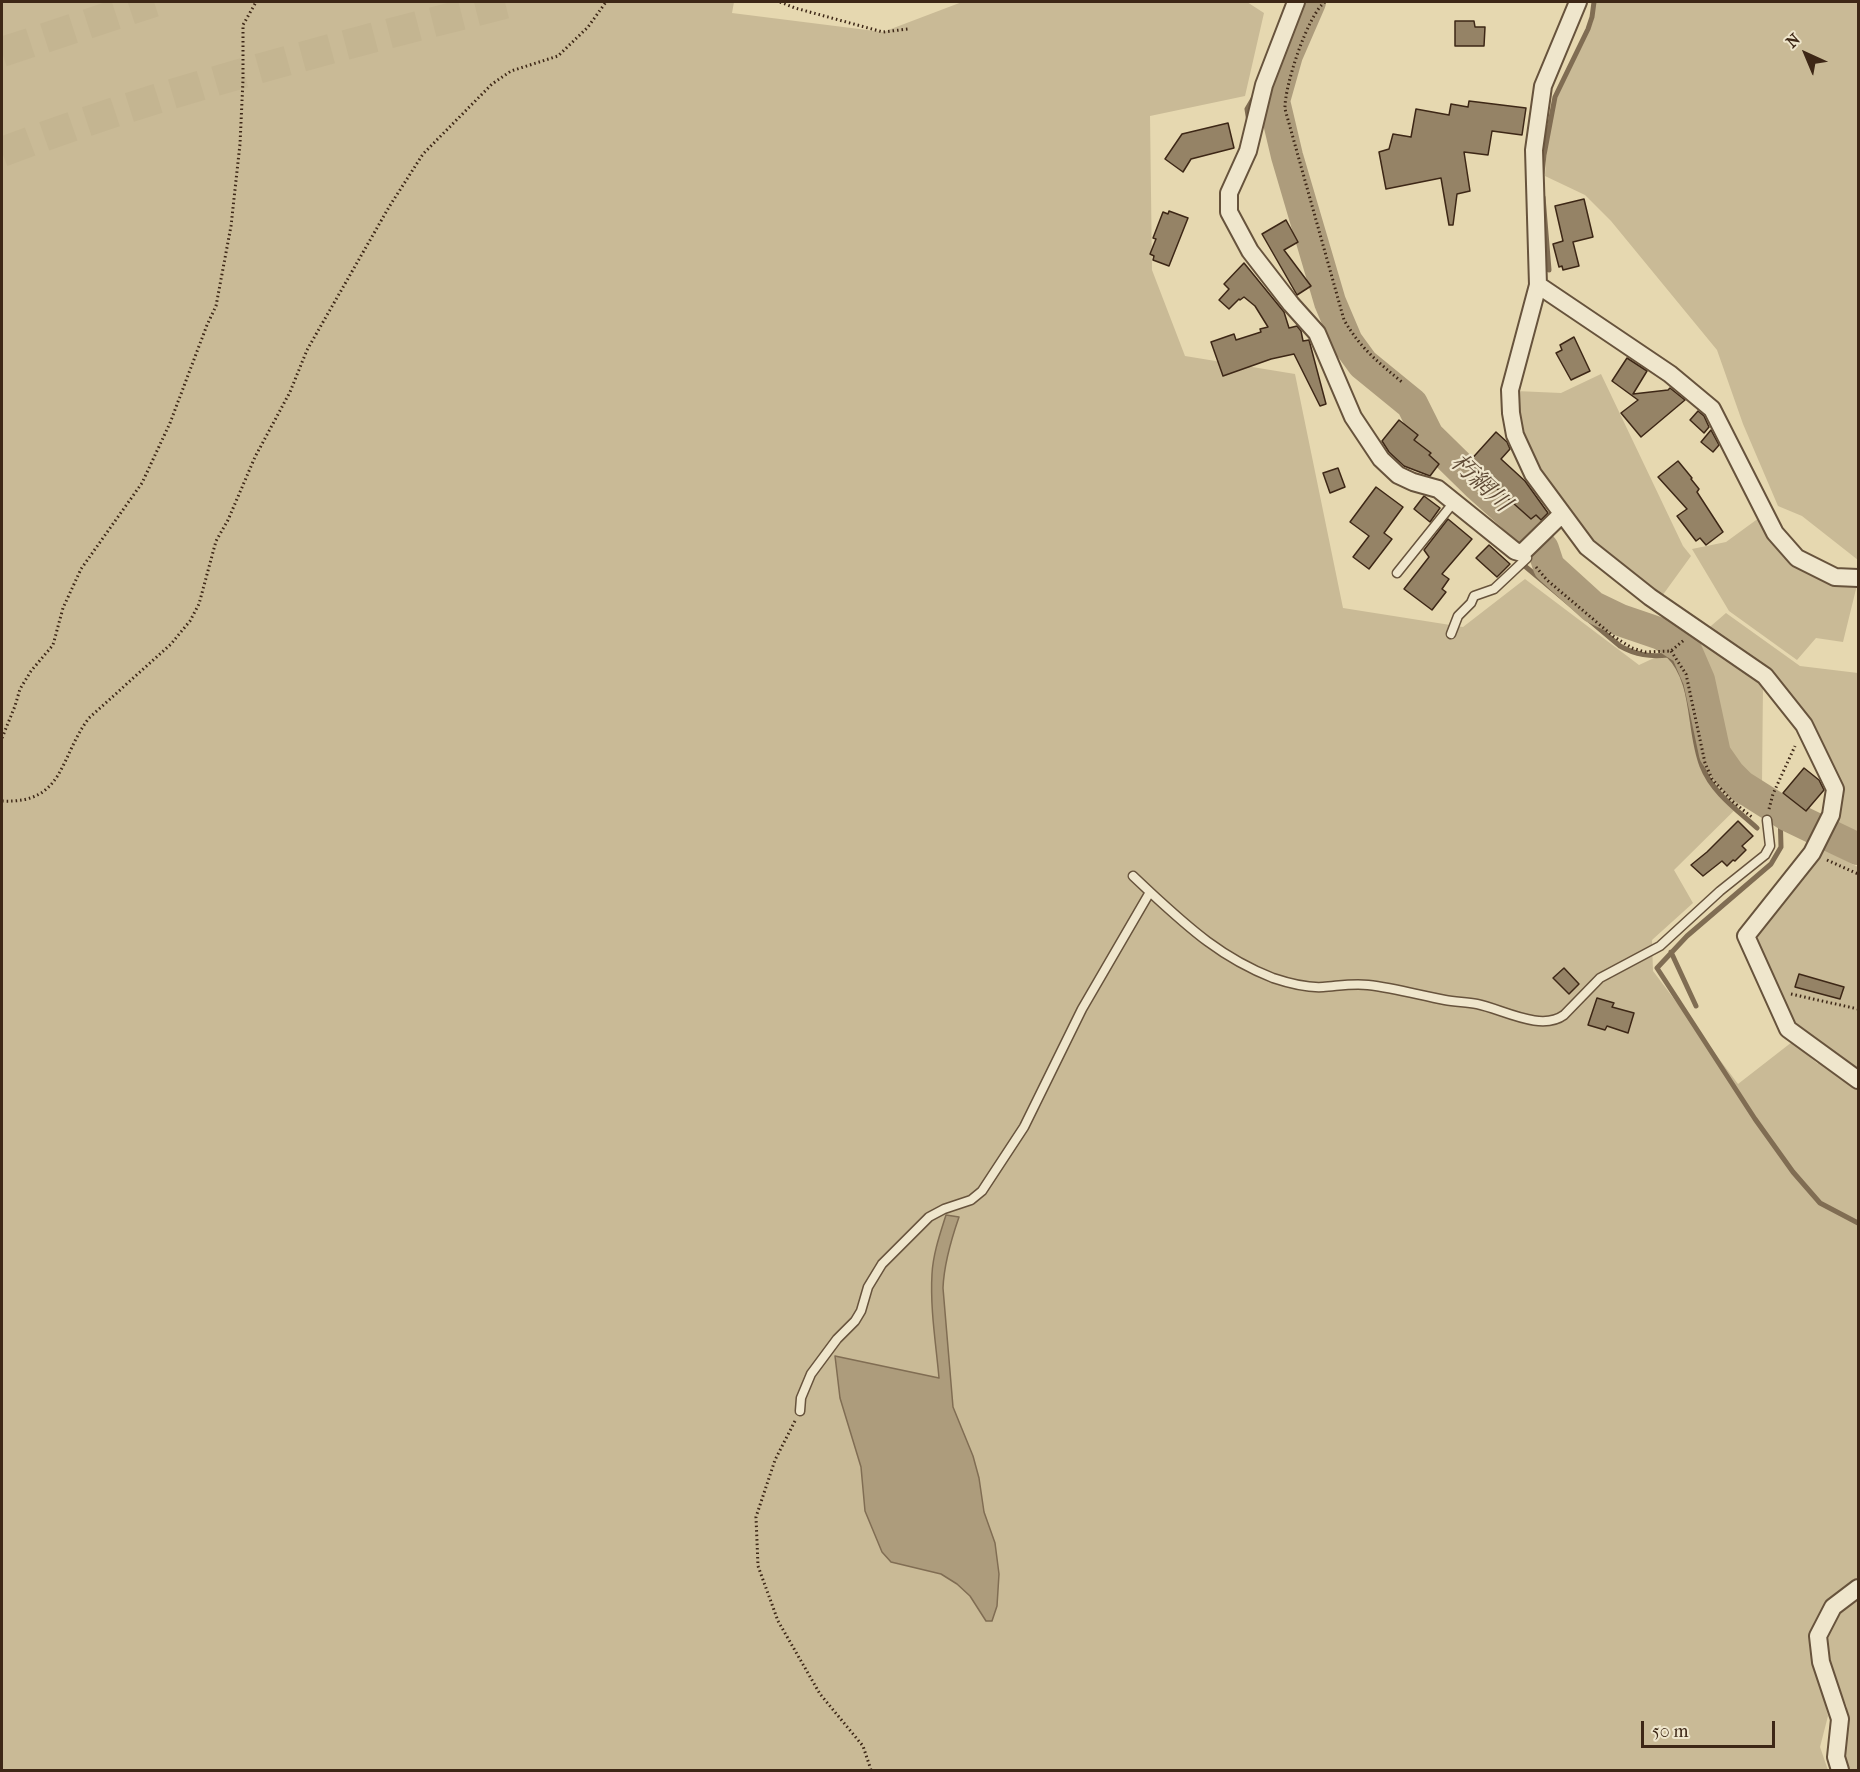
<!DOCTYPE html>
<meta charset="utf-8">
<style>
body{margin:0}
#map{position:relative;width:1860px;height:1772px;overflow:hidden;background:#e6d8b0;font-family:"IM FELL French Canon",serif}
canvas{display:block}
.frame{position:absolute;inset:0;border:3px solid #3d2716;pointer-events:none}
.north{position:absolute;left:1776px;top:24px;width:60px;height:60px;-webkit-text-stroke:4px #efe6cc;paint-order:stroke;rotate:316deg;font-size:16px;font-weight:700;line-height:24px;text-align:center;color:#3d2716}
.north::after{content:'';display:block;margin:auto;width:21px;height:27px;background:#3d2716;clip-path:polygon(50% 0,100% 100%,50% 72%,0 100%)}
.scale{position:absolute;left:1641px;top:1721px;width:134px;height:27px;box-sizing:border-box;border:3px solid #3d2716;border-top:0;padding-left:8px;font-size:18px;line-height:21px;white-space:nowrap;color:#3d2716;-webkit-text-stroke:4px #efe6cc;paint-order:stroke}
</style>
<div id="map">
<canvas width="1860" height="1772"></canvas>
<div class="frame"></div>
<div class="north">N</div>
<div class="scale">50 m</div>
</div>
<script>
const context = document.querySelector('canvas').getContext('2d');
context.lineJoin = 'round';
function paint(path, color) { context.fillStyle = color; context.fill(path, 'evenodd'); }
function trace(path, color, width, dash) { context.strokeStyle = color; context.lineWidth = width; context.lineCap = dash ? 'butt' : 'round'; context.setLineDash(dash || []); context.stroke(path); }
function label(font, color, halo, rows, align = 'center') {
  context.font = font + ' "IM FELL French Canon","Noto Serif JP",serif'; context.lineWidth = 4.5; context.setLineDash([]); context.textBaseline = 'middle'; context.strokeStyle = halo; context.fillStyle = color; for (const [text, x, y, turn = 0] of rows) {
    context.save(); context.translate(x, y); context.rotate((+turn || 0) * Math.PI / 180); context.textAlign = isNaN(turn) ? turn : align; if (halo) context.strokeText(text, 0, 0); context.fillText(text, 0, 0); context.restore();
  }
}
const green = new Path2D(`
 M 2,2 L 734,2 L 732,13 L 883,32 L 962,2 L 1247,2 L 1264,13 L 1245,96 L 1150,116 L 1152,270 L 1185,356 L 1295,374 L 1343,608 L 1463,627 L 1525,579 L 1639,665 L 1697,638 L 1726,613 L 1800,666 L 1858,673 L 1858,840 L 1834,828 L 1835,786 L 1812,732 L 1763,685 L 1762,783 L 1674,870 L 1693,903 L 1652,940 L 1653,971 L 1738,1084 L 1792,1042 L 1818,1064 L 1811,1044 L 1795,1028 L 1755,939 L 1772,910 L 1823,849 L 1858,867 L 1858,1582 L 1815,1621 L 1810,1646 L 1828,1716 L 1820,1747 L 1828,1770 L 2,1770 Z
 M 1595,2 L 1858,2 L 1858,560 L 1802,516 L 1778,506 L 1743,424 L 1717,350 L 1611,221 L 1585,195 L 1545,176 L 1547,143 L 1557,95 L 1593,22 Z
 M 1601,374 L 1683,546 L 1691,556 L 1662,596 L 1587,537 L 1540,475 L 1519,433 L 1516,391 L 1561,393 Z
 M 1763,515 C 1793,558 1799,584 1857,585 L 1843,642 L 1816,638 L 1797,660 L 1729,611 L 1692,549 L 1726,542 Z
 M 1858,1597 L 1858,1770 L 1846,1770 L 1844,1751 L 1847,1707 L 1824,1652 L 1832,1621 Z`);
const water = new Path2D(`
 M 946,1215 L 959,1217 C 951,1240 944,1263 943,1288 L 953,1407 L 973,1456 L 979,1478 L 984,1512 L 995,1543 L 999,1574 L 997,1606 L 992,1621 L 986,1621 L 970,1596 L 957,1584 L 941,1574 L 891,1562 L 882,1552 L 865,1511 L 861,1467 L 840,1398 L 835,1356 L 939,1378 C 936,1344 930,1309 932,1274 C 933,1254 940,1234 946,1215 Z`);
const stream = new Path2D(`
 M 1249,122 L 1247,109 L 1254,97
 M 1542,173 L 1544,155 L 1555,97 L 1588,29 L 1592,17 L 1594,2
 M 1543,197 L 1549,270
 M 1520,562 L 1620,646 C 1636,655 1650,657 1668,655 C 1696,682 1688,731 1702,766 C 1712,792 1736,809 1757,828
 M 1780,811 L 1781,847 L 1771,864 L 1687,936 L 1657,968 L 1755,1119 L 1793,1172 L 1820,1203 L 1858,1223
 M 1671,952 L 1696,1006`);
const river = new Path2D(`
 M 1310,2 L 1287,55 L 1274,101 L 1287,156 L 1330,302 L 1347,342 L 1363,364 L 1412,404 L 1428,436 L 1478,485 L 1524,526 L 1543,549 L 1549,567 L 1593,607 L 1620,620 L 1661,634 L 1686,650 L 1699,680 L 1715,754 L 1729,774 L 1741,786 L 1787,815 L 1858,849`);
const building = new Path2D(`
 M 1455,21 L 1474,21 L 1475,27 L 1485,27 L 1484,46 L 1455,46 Z
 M 1469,101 L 1526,108 L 1522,135 L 1492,131 L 1488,155 L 1464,152 L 1470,191 L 1457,194 L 1453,225 L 1449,225 L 1441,178 L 1386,189 L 1379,152 L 1389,149 L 1393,134 L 1411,137 L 1416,109 L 1449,115 L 1451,104 L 1468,107 Z
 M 1228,123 L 1234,148 L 1191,159 L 1183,172 L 1165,159 L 1182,134 Z
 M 1584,199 L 1593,237 L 1573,242 L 1579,266 L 1563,270 L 1562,266 L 1559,267 L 1553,244 L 1563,241 L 1555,206 Z
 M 1169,211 L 1188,218 L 1169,266 L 1153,260 L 1154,256 L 1150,254 L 1156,239 L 1153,238 L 1163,212 L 1168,214 Z
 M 1286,220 L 1298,242 L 1284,250 L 1311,286 L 1297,295 L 1262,234 Z
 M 1244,263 L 1284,312 L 1289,328 L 1297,326 L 1301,331 L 1303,341 L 1309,340 L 1326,404 L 1320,406 L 1294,354 L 1271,359 L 1223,376 L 1211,342 L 1234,334 L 1236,340 L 1261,332 L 1260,329 L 1268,327 L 1255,306 L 1244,297 L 1240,300 L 1239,299 L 1229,309 L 1219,300 L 1229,289 L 1224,284 Z
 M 1574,337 L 1590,371 L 1571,380 L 1556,353 L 1562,350 L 1560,345 Z
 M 1627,358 L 1647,371 L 1633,394 L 1668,390 L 1670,388 L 1685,400 L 1641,437 L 1621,413 L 1638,400 L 1612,381 Z
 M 1698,411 L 1704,416 L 1709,427 L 1704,433 L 1690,420 Z
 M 1399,420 L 1418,435 L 1414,440 L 1431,453 L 1429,455 L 1439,464 L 1430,476 L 1404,466 L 1389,452 L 1382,441 Z
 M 1711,430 L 1719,445 L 1713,452 L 1701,442 Z
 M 1496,432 L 1507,442 L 1510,449 L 1501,459 L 1525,481 L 1548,513 L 1541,520 L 1536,515 L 1531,519 L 1468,463 Z
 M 1678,461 L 1692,478 L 1691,479 L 1699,489 L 1697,492 L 1723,532 L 1706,545 L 1700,538 L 1696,541 L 1677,516 L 1687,509 L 1658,477 Z
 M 1338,468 L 1345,487 L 1330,493 L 1323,473 Z
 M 1376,487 L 1403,507 L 1384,533 L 1392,539 L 1369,569 L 1353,557 L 1369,536 L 1350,522 Z
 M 1424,496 L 1440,508 L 1430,522 L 1414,509 Z
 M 1448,519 L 1472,539 L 1442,574 L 1449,579 L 1442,589 L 1446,592 L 1432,610 L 1404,589 L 1429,557 L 1424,550 Z
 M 1489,545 L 1510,564 L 1497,577 L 1476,558 Z
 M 1804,768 L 1819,780 L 1824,790 L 1806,811 L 1783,793 Z
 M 1738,821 L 1753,836 L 1742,846 L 1746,850 L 1735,861 L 1733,860 L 1727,866 L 1722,861 L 1703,876 L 1691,865 L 1707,852 Z
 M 1564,968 L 1579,984 L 1569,994 L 1553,978 Z
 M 1799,974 L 1844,987 L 1840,999 L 1795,987 Z
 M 1597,998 L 1614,1003 L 1612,1007 L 1634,1013 L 1628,1033 L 1607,1026 L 1605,1030 L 1588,1025 Z`);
const motorwayTunnel = new Path2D(`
 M 2,52 L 154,2
 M 2,152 C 167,89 340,46 512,2`);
const path = new Path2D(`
 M 780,2 L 795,8 L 883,32 L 908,29
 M 1325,2 C 1308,14 1284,87 1285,109 L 1344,320 C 1361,349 1378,362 1403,383
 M 1536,567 L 1547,580 L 1613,636 L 1632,648 L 1645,652 L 1671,651 L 1684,640
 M 1671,651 L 1686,674 L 1705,763 L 1712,779 L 1732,801 L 1753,818
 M 2,738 L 15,706 L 20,689 L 31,671 L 53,645 L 63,608 L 81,569 L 142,483 L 170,423 L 207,325 L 216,306 L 231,226 L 240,144 L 243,80 L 243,25 L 256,2
 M 2,801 C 65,804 59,757 89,718 L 171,644 L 190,621 L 199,604 L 216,541 L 228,520 L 255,457 L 290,392 L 307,350 L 389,207 L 423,154 L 492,84 L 511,71 L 558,56 L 588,27 L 606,2
 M 1769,809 L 1773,794 L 1795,746
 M 1827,860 L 1858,874
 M 1791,994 L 1858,1009
 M 795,1421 L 775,1460 L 756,1517 L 758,1566 L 778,1621 L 820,1694 L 863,1746 L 871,1770`);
const service = new Path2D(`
 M 1397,573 L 1454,502
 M 1451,634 L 1458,616 L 1471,603 L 1474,596 L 1494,589 L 1527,558
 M 1133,876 L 1150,892
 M 800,1411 L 801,1398 L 811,1374 L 837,1339 L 855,1321 L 861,1311 L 868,1287 L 882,1264 L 929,1217 L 944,1209 L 971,1200 L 982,1191 L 1024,1127 L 1082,1009 L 1150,892 C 1190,929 1222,958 1273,978 C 1288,983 1307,988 1323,987 C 1338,986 1353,983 1368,985 C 1394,988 1419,995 1445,1000 C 1455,1002 1466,1002 1477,1004 C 1502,1009 1541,1032 1564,1015 L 1600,978 L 1660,946 L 1720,891 L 1765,855 L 1770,846 L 1767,820`);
const minor = new Path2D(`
 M 1296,2 L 1264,85 L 1248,151 L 1229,193 L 1229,212 L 1250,251 L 1291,304 L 1317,333 L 1353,417 L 1381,459 L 1398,475 L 1413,482 L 1438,489 L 1515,551 L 1522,553 L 1562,514
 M 1578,2 L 1543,86 L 1534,150 L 1538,285 L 1510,390 L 1511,413 L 1515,435 L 1533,474 L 1587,547 L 1650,597 L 1765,676 L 1804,725 L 1835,789 L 1831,815 L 1812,853 L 1746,936 L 1788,1029 L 1858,1080
 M 1538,285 L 1670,374 L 1712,409 L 1775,533 L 1797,558 L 1835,577 L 1858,578
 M 1840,1770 L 1836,1757 L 1840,1719 L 1821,1662 L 1818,1636 L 1833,1607 L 1858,1588`);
const waterNames = [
 ["朽網川",1480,484,43]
];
paint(green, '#c9ba96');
paint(water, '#ad9c7c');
trace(water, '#806d53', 1.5);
trace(stream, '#806d53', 5);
trace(river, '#ad9c7c', 32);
paint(building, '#958366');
trace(building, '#3d2716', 1.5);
trace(motorwayTunnel, '#c4b591', 30, [30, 15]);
trace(service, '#67533c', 11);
trace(minor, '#67533c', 20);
trace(path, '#3d2716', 3, [1.5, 3]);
trace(service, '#efe6cc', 8);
trace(minor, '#efe6cc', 16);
label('italic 24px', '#5f4a35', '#efe6cc', waterNames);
</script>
